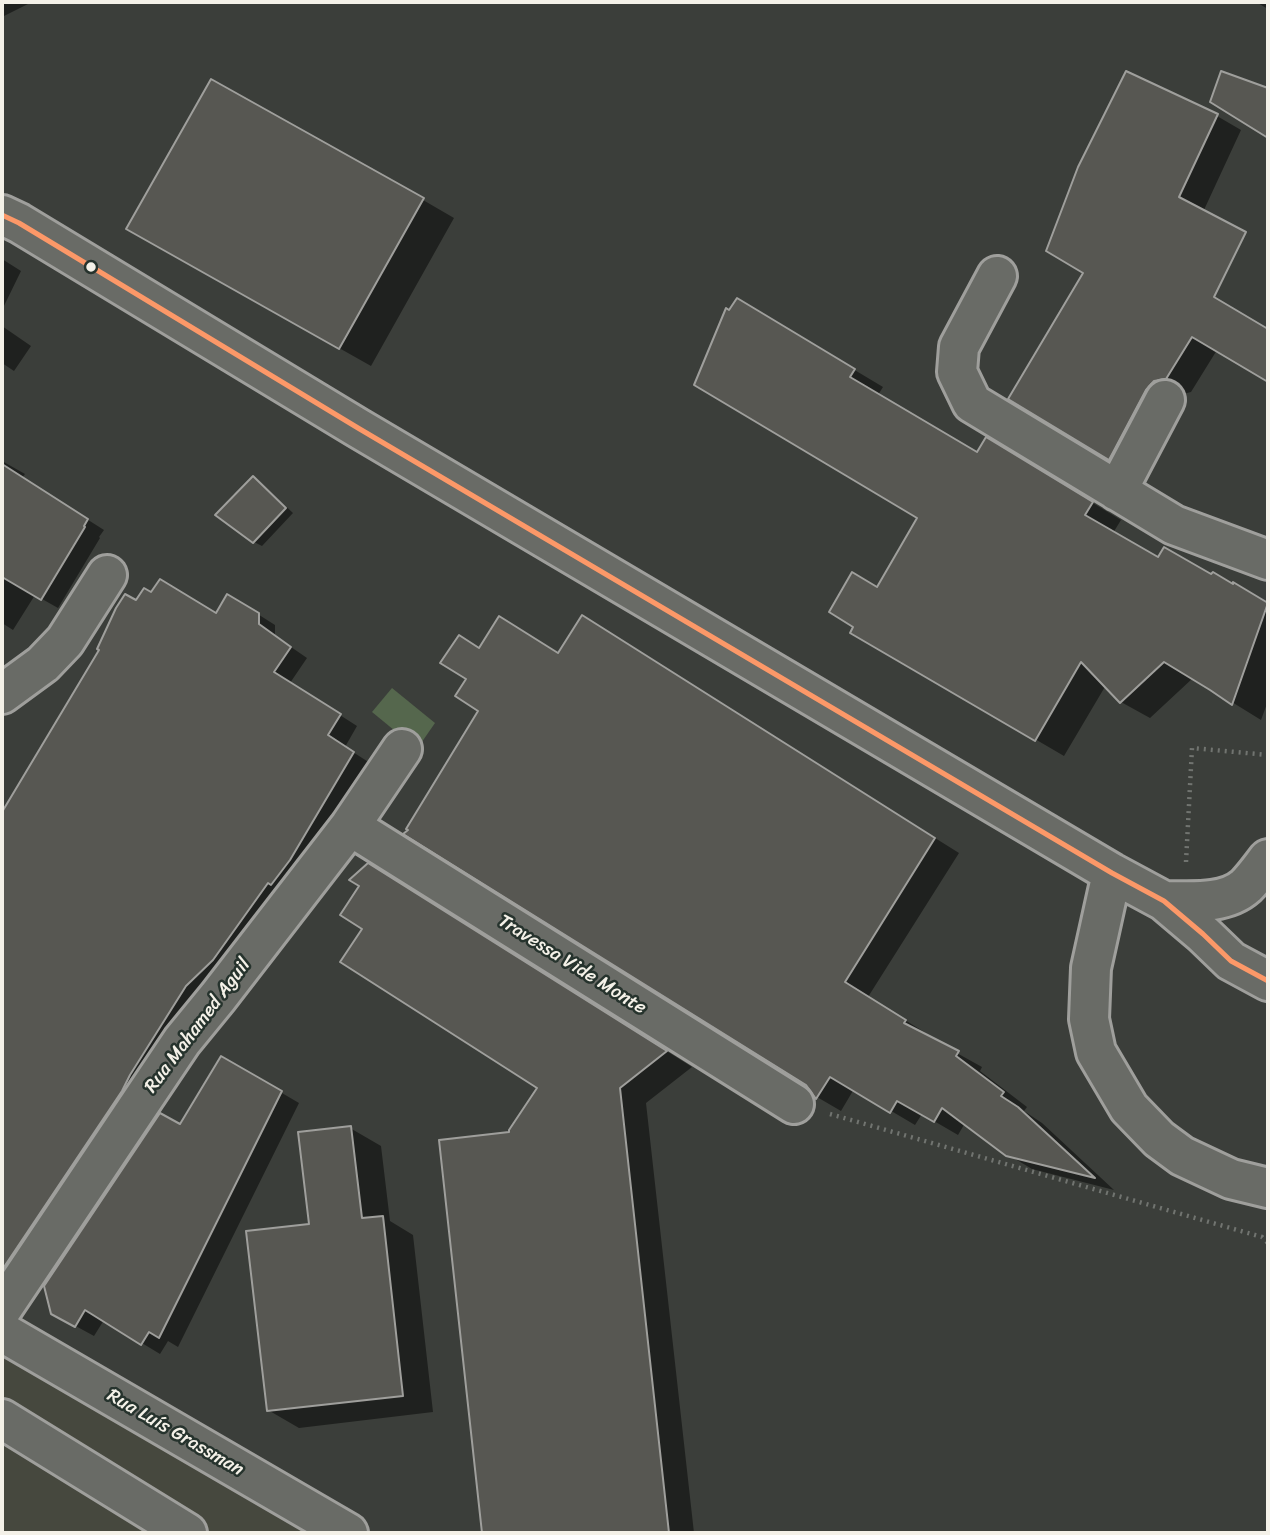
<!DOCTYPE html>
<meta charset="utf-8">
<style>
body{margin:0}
#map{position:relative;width:1270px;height:1535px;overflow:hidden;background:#3b3e3a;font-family:Sriracha,sans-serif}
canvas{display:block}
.frame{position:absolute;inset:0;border:4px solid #f4f1e8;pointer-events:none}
</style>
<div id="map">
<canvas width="1270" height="1535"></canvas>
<div class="frame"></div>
</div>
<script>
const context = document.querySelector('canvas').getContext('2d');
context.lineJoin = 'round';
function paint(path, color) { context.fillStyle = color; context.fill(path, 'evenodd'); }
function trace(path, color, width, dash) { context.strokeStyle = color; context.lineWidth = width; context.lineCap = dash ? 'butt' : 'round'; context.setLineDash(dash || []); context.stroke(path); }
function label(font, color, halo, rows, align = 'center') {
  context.font = font + ' Sriracha,sans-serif'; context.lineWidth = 5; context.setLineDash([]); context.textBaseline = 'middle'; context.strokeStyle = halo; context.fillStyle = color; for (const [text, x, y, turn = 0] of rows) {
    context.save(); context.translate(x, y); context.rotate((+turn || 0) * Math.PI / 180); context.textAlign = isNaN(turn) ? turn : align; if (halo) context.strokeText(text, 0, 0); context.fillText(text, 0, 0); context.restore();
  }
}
const built = new Path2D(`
 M 2,1352 L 310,1533 L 2,1533 Z`);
const green = new Path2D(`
 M 392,688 L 435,723 L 417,749 L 372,712 Z`);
const shadow = new Path2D(`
 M 2,2 L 32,2 L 2,17 Z
 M 1256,2 L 1268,2 L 1268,9 Z
 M 1217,116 L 1241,130 L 1197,225 L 1082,164 Z
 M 423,200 L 454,218 L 371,366 L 160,247 Z
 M 1064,210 L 1268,331 L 1268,380 L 1217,350 L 1191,392 L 1179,395 L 1134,472 L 1110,458 L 1086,272 Z
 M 2,259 L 21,271 L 2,310 Z
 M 766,317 L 883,387 L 878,395 L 978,454 L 1015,456 L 1121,520 L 1113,533 L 1159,560 L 1234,586 L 1234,584 L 1268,604 L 1268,701 L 1261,720 L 1193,678 L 1150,718 L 1121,702 L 1106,685 L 1064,756 L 852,632 L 920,517 Z
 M 2,326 L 31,346 L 14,371 L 2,363 Z
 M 2,461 L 25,474 L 22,478 L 104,530 L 99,537 L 100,538 L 58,608 L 35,595 L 13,630 L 2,623 Z
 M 253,478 L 261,483 L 293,513 L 262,546 L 254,542 Z
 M 137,602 L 217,615 L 245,606 L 275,625 L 275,636 L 307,658 L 290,683 L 357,726 L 345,747 L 370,763 L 307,870 L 2,1287 L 2,816 L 82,682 Z
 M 606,632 L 959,853 L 868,997 L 929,1035 L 928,1037 L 982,1067 L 980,1071 L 1027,1107 L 1024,1111 L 1042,1123 L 1114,1190 L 1032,1169 L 1007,1154 L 965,1123 L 958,1135 L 922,1114 L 915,1125 L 854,1089 L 841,1111 L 817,1097 L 481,710 L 468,679 L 480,649 L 559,655 Z
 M 396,881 L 692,1067 L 646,1103 L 694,1533 L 484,1533 L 441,1141 L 511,1133 L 539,1087 Z
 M 222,1058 L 299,1103 L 178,1347 L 168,1341 L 160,1354 L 104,1320 L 94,1336 L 72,1324 L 179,1126 Z
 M 350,1128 L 381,1146 L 390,1221 L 413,1235 L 433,1412 L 299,1428 L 268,1410 L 311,1225 Z`);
const building = new Path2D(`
 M 1126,71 L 1218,114 L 1179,197 L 1246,232 L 1214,297 L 1268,329 L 1268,382 L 1192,337 L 1166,379 L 1154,381 L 1146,390 L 1109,460 L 1008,399 L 1083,273 L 1046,251 L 1078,167 Z
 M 1221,71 L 1268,88 L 1268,138 L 1210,102 Z
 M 211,79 L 424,198 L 339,349 L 126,229 Z
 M 737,298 L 855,369 L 850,377 L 977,452 L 986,437 L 1093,502 L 1085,515 L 1158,557 L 1164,547 L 1211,574 L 1213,572 L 1233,584 L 1233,582 L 1268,603 L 1232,705 L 1210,690 L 1164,662 L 1120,703 L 1081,662 L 1035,741 L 850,633 L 853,627 L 829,612 L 852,572 L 877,587 L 917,518 L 694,385 L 726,308 L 729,310 Z
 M 2,464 L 88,519 L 84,526 L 85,527 L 41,600 L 2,577 Z
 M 253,476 L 286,508 L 253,543 L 215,515 Z
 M 160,579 L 216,613 L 227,594 L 259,613 L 259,624 L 291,647 L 274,672 L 341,714 L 328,735 L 354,752 L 290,860 L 271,885 L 268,883 L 213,960 L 186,986 L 130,1075 L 122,1091 L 2,1270 L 2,812 L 99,650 L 97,649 L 116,608 L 125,594 L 136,600 L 144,588 L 151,592 Z
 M 582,615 L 935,838 L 845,982 L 906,1020 L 904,1023 L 959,1051 L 956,1056 L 1004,1092 L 1001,1096 L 1018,1107 L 1095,1178 L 1006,1156 L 942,1108 L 934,1122 L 897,1101 L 890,1113 L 830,1077 L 816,1099 L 806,1085 L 403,834 L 408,830 L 406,829 L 478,711 L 455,696 L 466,679 L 440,663 L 459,635 L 479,648 L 499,616 L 558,653 Z
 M 368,863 L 667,1051 L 620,1088 L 669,1533 L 482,1533 L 439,1140 L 509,1132 L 509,1130 L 537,1088 L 340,962 L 362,929 L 340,915 L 359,886 L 349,880 Z
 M 221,1056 L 282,1091 L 159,1338 L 149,1332 L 141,1345 L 85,1310 L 75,1327 L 51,1314 L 44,1286 L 160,1113 L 180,1124 Z
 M 351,1126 L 362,1218 L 383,1216 L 403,1396 L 267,1411 L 246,1231 L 309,1224 L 298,1132 Z`);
const path = new Path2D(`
 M 1186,862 L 1192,748 L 1268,755
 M 830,1114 L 1262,1237 L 1268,1243`);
const minor = new Path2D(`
 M 2,215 L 19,223 L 358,428 L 1112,873 L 1164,901 L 1203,934 L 1231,961 L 1268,981
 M 997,276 L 959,347 L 957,372 L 972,403 L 1174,525 L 1268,560
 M 1117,491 L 1165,400
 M 2,694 L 43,664 L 65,641 L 107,575
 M 350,826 L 794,1104
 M 1112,873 L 1091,968 L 1089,1019 L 1096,1052 L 1129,1108 L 1159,1139 L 1182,1156 L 1231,1179 L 1268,1188
 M 1164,901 C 1190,901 1225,905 1246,886 C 1254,878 1261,868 1268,859
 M 2,1309 L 182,1041 L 218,997 L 350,826 L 402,749
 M 2,1332 L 348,1533
 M 2,1419 L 187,1533`);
const bus1 = new Path2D(`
 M 2,215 L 19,223 L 358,428 L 1112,873 L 1164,901 L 1203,934 L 1231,961 L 1268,981`);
const markers = [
 [91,267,6,"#f4f1e8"]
];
const streetNames = [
 ["Travessa Vide Monte",572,965,32],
 ["Rua Mahamed Aguil",198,1026,-53],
 ["Rua Luís Grassman",175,1433,30]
];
paint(built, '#46483e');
paint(green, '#55674d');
paint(shadow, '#0007');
paint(building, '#575752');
trace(building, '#9f9f9c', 2);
trace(minor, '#9f9f9c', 44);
trace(path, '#717470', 4.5, [2, 5]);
trace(minor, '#696b66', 38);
trace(bus1, '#fc9868', 5);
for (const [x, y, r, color] of markers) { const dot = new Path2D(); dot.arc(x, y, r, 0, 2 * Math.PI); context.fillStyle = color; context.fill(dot); trace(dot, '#26332d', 2.5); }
label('19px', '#f4f1e8', '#26332d', streetNames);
</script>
